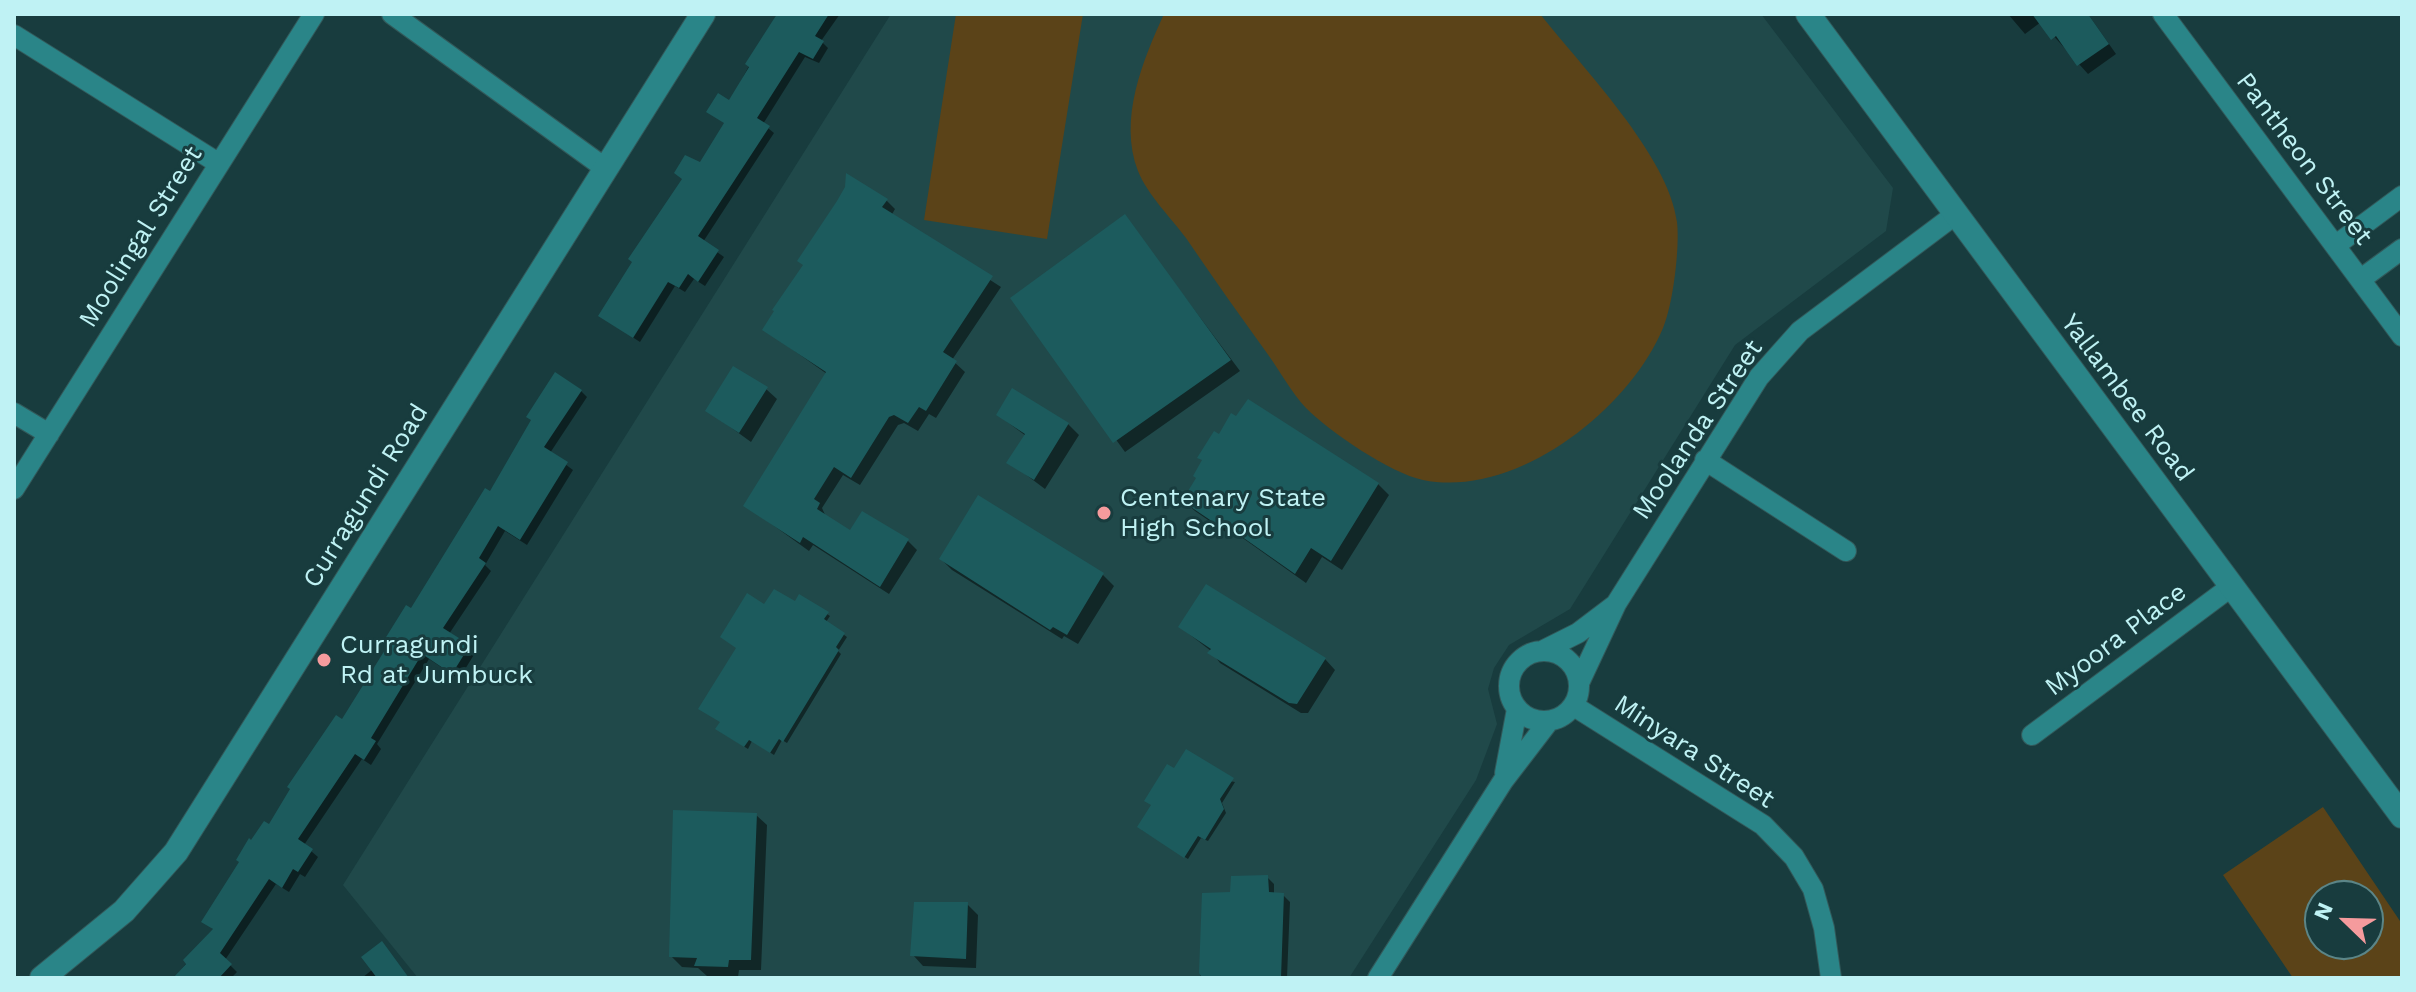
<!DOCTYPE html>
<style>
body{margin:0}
#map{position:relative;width:2416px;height:992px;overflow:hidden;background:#183c3e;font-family:"Work Sans",sans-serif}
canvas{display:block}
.frame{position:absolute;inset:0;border:16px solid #bff2f4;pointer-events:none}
.north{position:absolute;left:2304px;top:880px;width:80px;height:80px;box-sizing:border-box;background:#183c3e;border:2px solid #5b8587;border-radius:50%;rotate:293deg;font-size:22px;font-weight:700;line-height:32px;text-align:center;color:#bff2f4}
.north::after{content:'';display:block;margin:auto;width:28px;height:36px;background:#f59b9d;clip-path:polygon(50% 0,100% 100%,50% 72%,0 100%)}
</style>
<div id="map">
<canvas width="2416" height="992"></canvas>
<div class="frame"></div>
<div class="north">N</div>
</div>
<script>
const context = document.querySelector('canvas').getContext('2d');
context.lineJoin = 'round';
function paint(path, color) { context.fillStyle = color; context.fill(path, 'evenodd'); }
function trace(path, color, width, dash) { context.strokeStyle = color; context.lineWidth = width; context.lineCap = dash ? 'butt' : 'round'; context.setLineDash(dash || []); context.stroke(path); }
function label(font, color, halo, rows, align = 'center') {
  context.font = font + ' "Work Sans",sans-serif'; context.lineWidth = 6; context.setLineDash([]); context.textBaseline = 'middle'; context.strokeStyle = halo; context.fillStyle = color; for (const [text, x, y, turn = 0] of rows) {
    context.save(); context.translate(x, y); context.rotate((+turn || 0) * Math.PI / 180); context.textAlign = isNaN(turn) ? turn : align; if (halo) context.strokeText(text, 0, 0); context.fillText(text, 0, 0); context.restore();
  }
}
const built = new Path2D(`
 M 891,14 L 1761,14 L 1893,188 L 1886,231 L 1735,345 L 1570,609 L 1509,645 L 1494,668 L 1488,689 L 1497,724 L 1476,780 L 1349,978 L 418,978 L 343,885 Z`);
const green = new Path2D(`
 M 956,14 L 1083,14 L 1047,239 L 924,220 Z
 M 1164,14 L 1540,14 C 1582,67 1669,156 1677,222 C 1680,247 1673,305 1663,328 C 1629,410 1516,499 1423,480 C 1390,473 1330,432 1306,408 C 1292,393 1281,373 1269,356 C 1241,317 1213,278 1186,238 C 1171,218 1147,194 1138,171 C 1118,119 1143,60 1164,14 Z
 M 2323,807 L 2402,924 L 2402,978 L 2293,978 L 2223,875 ZM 2320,896 L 2368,896 L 2368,944 L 2320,944 Z`);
const shadow = new Path2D(`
 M 777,14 L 840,14 L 821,41 L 828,48 L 819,63 L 805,57 L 763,124 L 774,133 L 703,242 L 724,257 L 705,286 L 694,279 L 685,292 L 675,286 L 640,342 L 600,316 L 726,124 L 709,111 L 729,103 Z
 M 2008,14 L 2088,14 L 2116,54 L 2088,74 L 2041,22 L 2025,34 Z
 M 886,200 L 895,209 L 891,216 L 1001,287 L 952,360 L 965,372 L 936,418 L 929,414 L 918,431 L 904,423 L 898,425 L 860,485 L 843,475 L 822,508 L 826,517 L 851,533 L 908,541 L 917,550 L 889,594 L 813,545 L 809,551 L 745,505 L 827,374 L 765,330 Z
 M 1125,217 L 1240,371 L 1125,452 L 1013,298 Z
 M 766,389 L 777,399 L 751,442 L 708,411 Z
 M 581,391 L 587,397 L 550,453 L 573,470 L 527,545 L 505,531 L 485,565 L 491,571 L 449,634 L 475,653 L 459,679 L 429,659 L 377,744 L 381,749 L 371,765 L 362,759 L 304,845 L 318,857 L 305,877 L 300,874 L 289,892 L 276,884 L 225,960 L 237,972 L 231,978 L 174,978 L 214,930 L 204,921 L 252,843 L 269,826 L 342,721 L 490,494 Z
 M 998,415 L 1068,424 L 1079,435 L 1045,489 L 1009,462 L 1026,436 Z
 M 1219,437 L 1378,484 L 1389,495 L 1342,570 L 1322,557 L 1306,583 L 1230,529 L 1227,533 L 1195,511 L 1184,501 Z
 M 979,498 L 1103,575 L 1114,586 L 1078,644 L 1064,636 L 1062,639 L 952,570 L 941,559 Z
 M 796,604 L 827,614 L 830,616 L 826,622 L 847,637 L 838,651 L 841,654 L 787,743 L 782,740 L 774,755 L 752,741 L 748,749 L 721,732 L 765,607 Z
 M 1180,627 L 1325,659 L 1335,670 L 1308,713 L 1301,713 L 1220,663 L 1211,651 Z
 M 1175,771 L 1235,782 L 1222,803 L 1226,813 L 1208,841 L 1201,838 L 1188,859 L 1142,830 Z
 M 756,815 L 767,825 L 761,970 L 739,970 L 738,977 L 707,976 L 698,968 L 682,967 L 671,956 Z
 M 1267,877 L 1274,884 L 1274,895 L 1283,895 L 1290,902 L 1287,978 L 1200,978 L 1204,895 L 1232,894 Z
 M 967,904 L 978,915 L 976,968 L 923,966 L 913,955 Z
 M 373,969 L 408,978 L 362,978 Z`);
const building = new Path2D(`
 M 777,14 L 829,14 L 815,36 L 824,41 L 813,59 L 799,52 L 757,118 L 770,126 L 698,236 L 719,250 L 698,282 L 688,274 L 679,288 L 668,282 L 633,338 L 598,316 L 632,262 L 628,259 L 682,179 L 674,173 L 685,155 L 700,162 L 724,123 L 706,112 L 718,93 L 729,100 L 749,67 L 745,64 Z
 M 2032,14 L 2088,14 L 2109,44 L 2077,66 L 2056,36 L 2051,40 Z
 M 846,173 L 888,199 L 882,207 L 993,276 L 943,352 L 957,361 L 926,411 L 919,407 L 908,423 L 894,415 L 889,417 L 851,478 L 834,467 L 814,499 L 820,503 L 817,509 L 850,530 L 862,511 L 909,539 L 880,587 L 803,537 L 800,543 L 743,506 L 826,372 L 762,330 L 774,311 L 772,310 L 803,265 L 797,261 L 837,201 L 845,187 Z
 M 1125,214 L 1231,360 L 1113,443 L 1010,298 Z
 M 733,366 L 768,387 L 739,433 L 705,411 Z
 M 555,372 L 582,390 L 544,447 L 568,462 L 520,540 L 498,526 L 479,558 L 486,563 L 443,628 L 470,645 L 452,674 L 422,654 L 371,738 L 376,741 L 364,760 L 355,754 L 298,839 L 313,849 L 298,872 L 293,869 L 282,888 L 269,879 L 220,953 L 232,964 L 219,978 L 173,978 L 186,964 L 183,960 L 213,929 L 201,922 L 239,862 L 236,860 L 249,838 L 251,840 L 264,821 L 269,824 L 290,789 L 287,787 L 336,715 L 342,719 L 388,645 L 383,642 L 406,605 L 411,608 L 485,488 L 490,491 L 531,420 L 526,417 Z
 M 1012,388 L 1069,423 L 1034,480 L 1006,463 L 1025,434 L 996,415 Z
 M 1248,399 L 1379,483 L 1331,561 L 1311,548 L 1295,574 L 1218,520 L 1216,524 L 1182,501 L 1196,478 L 1193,476 L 1202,460 L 1197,458 L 1214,431 L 1219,434 L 1231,413 L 1236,416 Z
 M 978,495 L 1104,573 L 1067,635 L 1053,627 L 1050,630 L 939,559 Z
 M 1206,584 L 1326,658 L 1297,704 L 1289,703 L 1207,653 L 1211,649 L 1178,627 Z
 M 774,589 L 795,601 L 799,594 L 829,612 L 824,619 L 845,633 L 836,647 L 839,650 L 783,742 L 779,739 L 770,753 L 749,740 L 744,747 L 715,729 L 720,722 L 698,709 L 736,648 L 720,637 L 747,593 L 764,604 Z
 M 1186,749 L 1234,778 L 1220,799 L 1224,809 L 1205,840 L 1198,836 L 1184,858 L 1137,827 L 1151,805 L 1144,801 L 1167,764 L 1174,768 Z
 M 673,810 L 757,813 L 751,960 L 729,960 L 728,967 L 694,966 L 697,958 L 669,957 Z
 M 1268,875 L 1269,892 L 1284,893 L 1281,978 L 1202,978 L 1199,973 L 1202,893 L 1230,892 L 1231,876 Z
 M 914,902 L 968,902 L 966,959 L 910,956 Z
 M 382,941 L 409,978 L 377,978 L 361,957 Z`);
const minor = new Path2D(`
 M 392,14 L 605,168
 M 2163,14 L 2402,336
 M 14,35 L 218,163
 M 2336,245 L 2402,196
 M 2361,279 L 2402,249
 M 14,413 L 49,434
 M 1705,460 L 1846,551
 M 14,489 L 314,14
 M 1544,650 L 1578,633 L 1615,605
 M1509 686a35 35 0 1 1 70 0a35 35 0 1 1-70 0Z
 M 1579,683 L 1616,604 L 1759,377 L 1800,331 L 1956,214
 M 1574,706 L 1763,825 L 1794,857 L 1813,889 L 1824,928 L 1831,978
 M 2032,735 L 2232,586
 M 1505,773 L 1517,709
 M 1378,978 L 1503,781 L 1549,721`);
const tertiary = new Path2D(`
 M 42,978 L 124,911 L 176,852 L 703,14`);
const secondary = new Path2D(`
 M 1808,14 L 2402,816`);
const markers = [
 [1104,513,8,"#f59b9d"],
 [324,660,8,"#f59b9d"]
];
const streetNames = [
 ["Pantheon Street",2304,159,53],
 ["Moolingal Street",141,237,-58],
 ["Yallambee Road",2127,398,53],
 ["Moolanda Street",1698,430,-56],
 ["Curragundi Road",366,496,-58],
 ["Myoora Place",2116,640,-37],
 ["Minyara Street",1694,752,33]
];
const poiNames = [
 ["Centenary State",1120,498],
 ["High School",1120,528],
 ["Curragundi",340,645],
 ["Rd at Jumbuck",340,675]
];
paint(built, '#20494a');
paint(green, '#5b4318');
paint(shadow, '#0007');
paint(building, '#1c5b5d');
trace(minor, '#32595a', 22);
trace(tertiary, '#32595a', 26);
trace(secondary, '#32595a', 26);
trace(minor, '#2a8588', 20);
trace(tertiary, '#2a8588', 24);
trace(secondary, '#2a8588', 24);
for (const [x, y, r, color] of markers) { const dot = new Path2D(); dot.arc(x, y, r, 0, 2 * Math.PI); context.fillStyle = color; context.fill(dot); trace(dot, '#183c3e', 3); }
label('26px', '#bff2f4', '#183c3e', streetNames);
label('26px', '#bff2f4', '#183c3e', poiNames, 'left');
</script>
